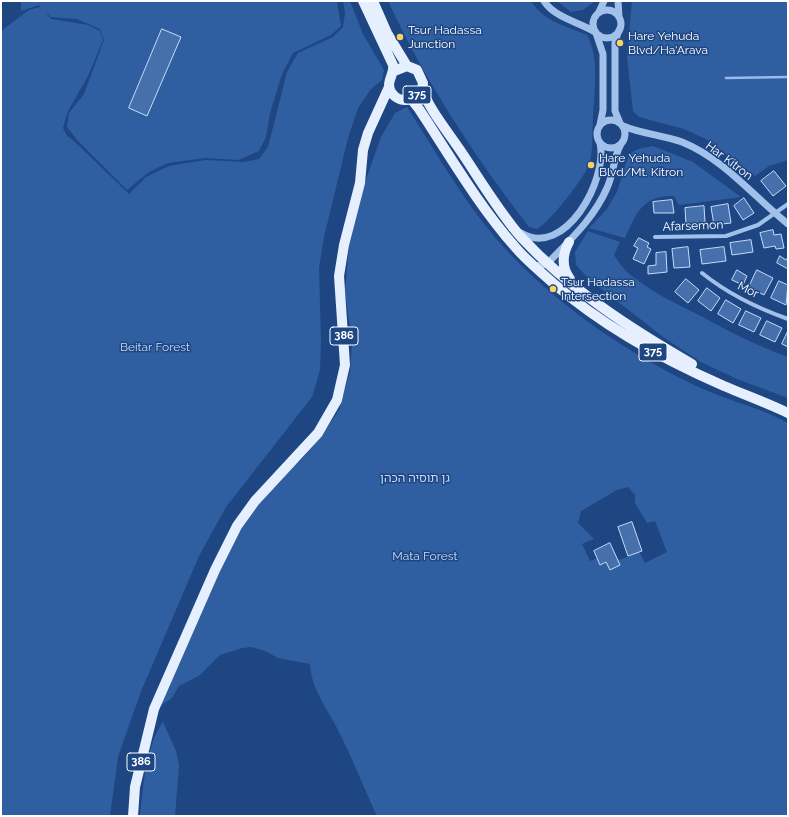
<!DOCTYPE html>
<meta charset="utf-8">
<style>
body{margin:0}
#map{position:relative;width:789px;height:817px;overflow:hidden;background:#1d4683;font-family:Raleway,sans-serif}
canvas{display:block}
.frame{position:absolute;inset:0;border:2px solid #fff;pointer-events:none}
</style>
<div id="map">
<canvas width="789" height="817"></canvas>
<div class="frame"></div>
</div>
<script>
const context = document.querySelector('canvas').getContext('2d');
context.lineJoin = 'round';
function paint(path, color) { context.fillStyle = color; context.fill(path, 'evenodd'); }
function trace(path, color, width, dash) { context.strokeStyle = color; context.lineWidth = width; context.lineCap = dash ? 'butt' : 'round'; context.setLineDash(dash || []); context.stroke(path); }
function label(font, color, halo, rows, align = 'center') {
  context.font = font + ' Raleway,"Noto Sans Hebrew",sans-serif'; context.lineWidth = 3; context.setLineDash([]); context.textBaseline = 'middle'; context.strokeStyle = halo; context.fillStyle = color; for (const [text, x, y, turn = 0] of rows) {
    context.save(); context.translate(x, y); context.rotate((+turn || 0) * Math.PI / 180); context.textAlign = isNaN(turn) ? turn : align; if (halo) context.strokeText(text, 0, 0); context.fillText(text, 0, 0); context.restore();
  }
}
const green = new Path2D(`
 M 21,1 L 337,1 L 341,26 L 331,35 L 293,53 L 282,74 L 270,113 L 266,137 L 259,151 L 239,160 L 205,158 L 168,163 L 149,172 L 127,190 L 78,141 L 67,127 L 69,113 L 84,94 L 104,40 L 100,29 L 77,19 L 51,17 L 45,12 L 51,19 L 88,25 L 100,31 L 103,40 L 88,76 L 68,111 L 63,128 L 67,136 L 74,141 L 129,194 L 146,177 L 169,166 L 205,160 L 244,162 L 259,159 L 268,147 L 287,72 L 298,53 L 333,37 L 343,27 L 345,13 L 343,1 L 350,1 L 363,34 L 384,70 L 382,80 L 371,89 L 358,108 L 348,138 L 324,237 L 319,268 L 321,341 L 320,370 L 312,397 L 226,507 L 199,556 L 142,689 L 130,722 L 118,757 L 110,816 L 1,816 L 1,31 L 29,10 L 40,7 L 42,9 L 39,5 L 21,11 Z
 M 388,1 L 531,1 C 543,21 566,26 587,35 C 600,59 594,93 593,119 C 592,133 593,149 590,162 C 586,176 550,222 537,229 L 529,227 C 475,157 425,81 388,1 Z
 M 557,1 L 595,1 L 583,10 L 571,12 Z
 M 632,1 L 788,1 L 788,160 L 769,166 L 755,176 L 708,140 L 684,129 L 639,117 L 633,111 L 627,57 Z
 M 407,107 C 430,143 452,181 478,216 C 530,286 612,345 690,383 C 721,399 757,406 788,423 L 788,816 L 377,816 C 363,786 351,755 336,726 C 325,706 311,687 310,664 L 278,658 L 265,651 L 251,647 L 242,648 L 220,655 L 200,675 L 179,686 L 172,698 L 160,706 L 232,541 L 265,493 L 303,458 L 323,434 L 339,410 L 350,372 L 352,343 L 345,291 L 349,247 L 364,185 L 381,137 L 395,113 ZM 628,487 L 635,495 L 635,503 L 647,523 L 655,521 L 667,552 L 645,563 L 636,546 L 633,554 L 620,560 L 609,554 L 590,561 L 582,544 L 594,539 L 578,523 L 581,511 L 617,490 Z
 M 653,146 L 693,162 L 741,197 L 679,205 L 674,196 C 643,195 636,213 625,238 L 589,228 L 607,209 L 617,192 L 629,154 L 638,149 Z
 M 588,231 L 620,242 L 614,255 C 619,263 625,271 632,276 C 652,292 676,304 699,315 C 728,331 757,346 788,357 L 788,398 L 737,379 L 701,362 L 666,339 L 590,280 L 576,265 L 575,252 Z
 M 163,722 L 176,751 L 179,765 L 175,816 L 140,816 C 143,788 146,745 163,722 Z`);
const stream = new Path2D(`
 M 726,78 L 788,77`);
const building = new Path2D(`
 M 162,29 L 181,37 L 147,116 L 129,108 Z
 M 774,171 L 786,186 L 773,196 L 761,181 Z
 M 744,198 L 754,213 L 743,220 L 734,206 Z
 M 672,200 L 674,213 L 654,213 L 653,202 Z
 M 728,204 L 731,223 L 714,225 L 711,207 Z
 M 704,206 L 705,222 L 686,224 L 685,208 Z
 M 773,230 L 774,235 L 781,234 L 784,248 L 776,249 L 775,246 L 764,248 L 760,233 Z
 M 639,238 L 649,243 L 647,247 L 651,249 L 644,264 L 633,259 L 638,248 L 634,246 Z
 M 751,240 L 753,252 L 732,255 L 730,243 Z
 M 688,247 L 690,267 L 674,268 L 672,249 Z
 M 724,247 L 726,261 L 702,264 L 700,250 Z
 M 666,252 L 667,272 L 648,274 L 648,266 L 656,265 L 656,253 Z
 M 780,256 L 786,260 L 788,257 L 788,269 L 777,263 Z
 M 737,270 L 747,276 L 743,285 L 732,280 Z
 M 757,270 L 773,278 L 764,295 L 749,287 Z
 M 686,279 L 699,290 L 688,303 L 675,292 Z
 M 779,281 L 788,285 L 786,305 L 771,298 Z
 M 707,288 L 720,298 L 711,311 L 698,301 Z
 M 726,300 L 741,309 L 733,323 L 718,314 Z
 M 746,311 L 761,318 L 754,332 L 739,325 Z
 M 767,321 L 782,328 L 775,342 L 760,335 Z
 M 788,331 L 788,347 L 782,344 Z
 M 632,522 L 642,551 L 628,556 L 618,527 Z
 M 610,543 L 620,565 L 610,570 L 606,562 L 600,565 L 594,551 Z`);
const minor = new Path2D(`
 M 655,237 L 726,236 L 758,225 L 788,204
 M 702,273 C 728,294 757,308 788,319`);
const tertiary = new Path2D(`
 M 544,1 C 555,18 579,22 595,32
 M 618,1 L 619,17
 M593 24a14 14 0 1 1 28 0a14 14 0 1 1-28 0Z
 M 599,12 L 604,1
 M 619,30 L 615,42 L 615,111 L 620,123
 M 596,33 L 603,54 L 603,110 L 600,125
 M597 134a14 14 0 1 1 28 0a14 14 0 1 1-28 0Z
 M 623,126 C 642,134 663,135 682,142 C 724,159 753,196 788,224
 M 521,233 C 565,259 608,180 600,143
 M 534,266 L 543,265 L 548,263 C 571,239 594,218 607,188 C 614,173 613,158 621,144`);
const primary = new Path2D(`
 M 363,1 L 393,65 C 395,75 385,81 391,92 C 401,107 422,99 423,83 L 417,70 L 407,66 L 394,71
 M 373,1 L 387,33 L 407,66
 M 422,88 C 428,108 448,132 460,150 C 479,178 499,212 521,237 C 569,289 631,329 692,364
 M 411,99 L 419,109 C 450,156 478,205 516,248 C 527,261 540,271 553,283 C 604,327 662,359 724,386 C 745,395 767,403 788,413
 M 569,242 C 562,255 561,267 570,279
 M 133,816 L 135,787 L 154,709 L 215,570 L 237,526 L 255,501 L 318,433 L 337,400 L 345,365 L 339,276 L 344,245 L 360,183 L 363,150 L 368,133 L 389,87`);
const markers = [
 [400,37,4,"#fad260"],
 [620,43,4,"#fad260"],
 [591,165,4,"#fad260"],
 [553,289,4,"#fad260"]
];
const shields = [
 [417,95,28],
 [344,336,28],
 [653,352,28],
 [141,762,28]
];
const shieldNames = [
 ["375",417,95],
 ["386",344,336],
 ["375",653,352],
 ["386",141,762]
];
const poiNames = [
 ["Tsur Hadassa",408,30],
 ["Junction",408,44],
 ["Hare Yehuda",628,36],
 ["Blvd/Ha'Arava",628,50],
 ["Hare Yehuda",599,158],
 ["Blvd/Mt. Kitron",599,172],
 ["Tsur Hadassa",561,282],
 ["Intersection",561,296]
];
const streetNames = [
 ["Har Kitron",729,161,37],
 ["Afarsemon",693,226,-2],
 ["Mor",748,290,26]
];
const parkNames = [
 ["Beitar Forest",155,347],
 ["גן תוסיה הכהן",415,478],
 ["Mata Forest",425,556]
];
paint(green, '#305fa1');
trace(stream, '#96bbec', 2.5);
paint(building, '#4570ac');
trace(building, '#c7dcf7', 1);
trace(minor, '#a2c1ea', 4);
trace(tertiary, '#a2c1ea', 7);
trace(primary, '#e6effe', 10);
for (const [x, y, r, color] of markers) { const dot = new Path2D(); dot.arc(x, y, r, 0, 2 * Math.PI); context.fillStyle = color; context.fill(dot); trace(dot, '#1d4683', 1.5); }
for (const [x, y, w] of shields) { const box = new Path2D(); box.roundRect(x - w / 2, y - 9, w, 18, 3); context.fillStyle = '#1d4683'; context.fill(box); trace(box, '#fff', 1); }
label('bold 11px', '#fff', null, shieldNames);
label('12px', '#fff', '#1d4683', poiNames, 'left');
label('12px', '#fff', '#1d4683', streetNames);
label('12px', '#c7dcf7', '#1d4683', parkNames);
</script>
